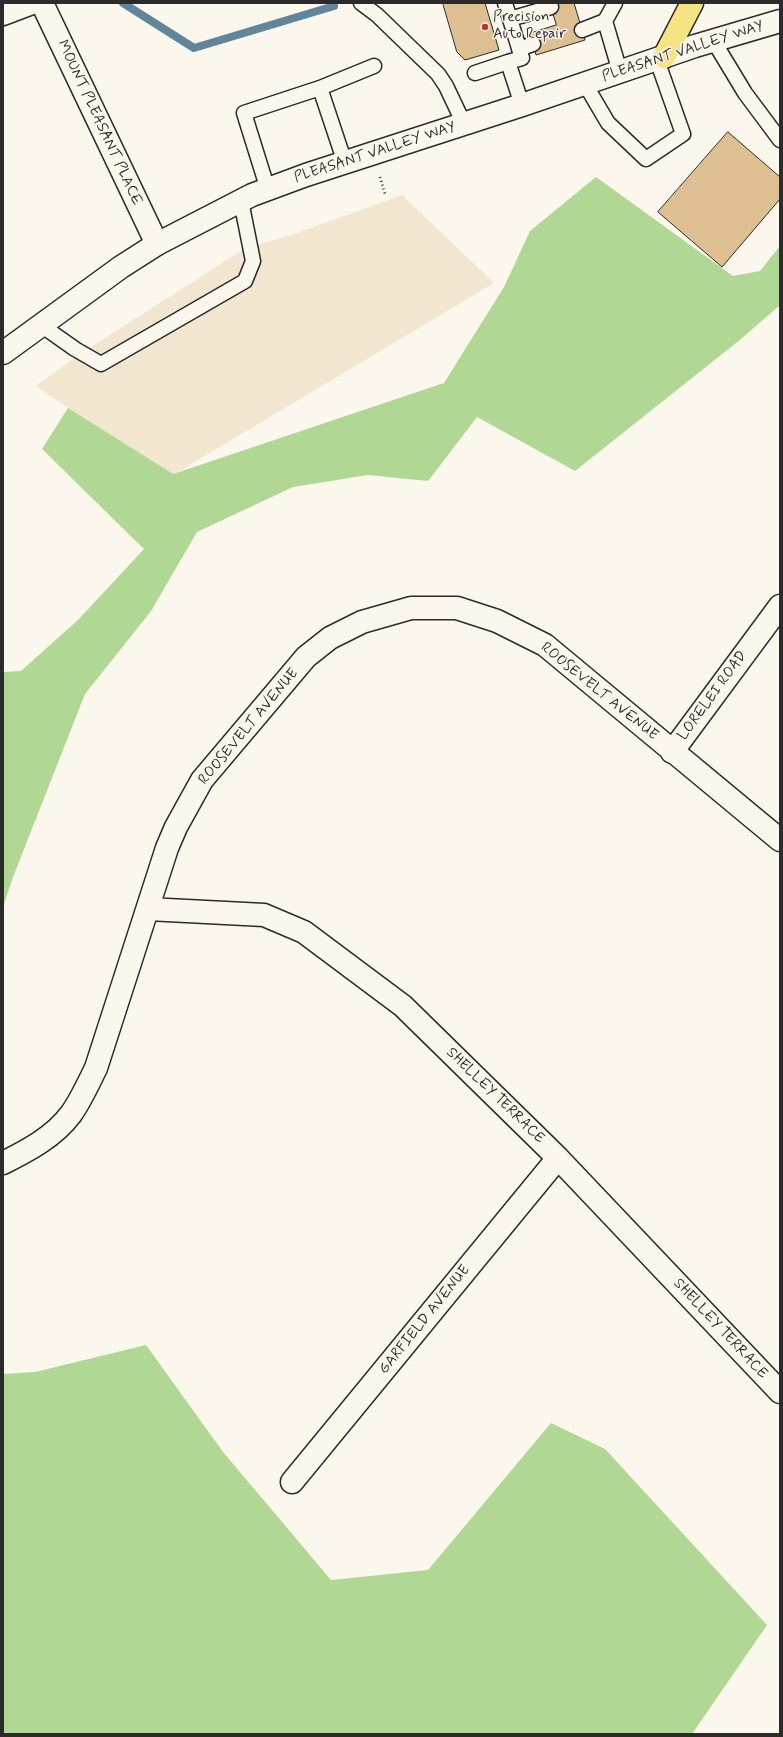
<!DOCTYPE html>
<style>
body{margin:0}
#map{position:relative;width:783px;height:1737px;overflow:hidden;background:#fbf7ec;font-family:Mynerve,sans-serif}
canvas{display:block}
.frame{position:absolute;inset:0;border:4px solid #2b2b2b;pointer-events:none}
</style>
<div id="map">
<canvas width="783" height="1737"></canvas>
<div class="frame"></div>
</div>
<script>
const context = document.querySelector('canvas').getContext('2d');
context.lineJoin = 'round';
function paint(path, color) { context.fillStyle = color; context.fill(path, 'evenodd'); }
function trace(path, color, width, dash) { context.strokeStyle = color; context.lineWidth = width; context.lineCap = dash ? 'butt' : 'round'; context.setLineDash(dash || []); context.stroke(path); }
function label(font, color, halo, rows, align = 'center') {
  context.font = font + ' Mynerve,sans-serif'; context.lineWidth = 3; context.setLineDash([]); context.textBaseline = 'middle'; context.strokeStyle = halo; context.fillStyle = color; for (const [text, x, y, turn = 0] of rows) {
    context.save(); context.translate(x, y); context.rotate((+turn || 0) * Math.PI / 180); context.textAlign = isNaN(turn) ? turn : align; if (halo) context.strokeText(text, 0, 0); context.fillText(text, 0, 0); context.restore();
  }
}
const built = new Path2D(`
 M 402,195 L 494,283 L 173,475 L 68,408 L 36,386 L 77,356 L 244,249 L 294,234 Z`);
const green = new Path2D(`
 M 596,177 L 733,276 L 760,271 L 780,246 L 780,305 L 741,339 L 575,471 L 477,417 L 428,481 L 368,475 L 293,487 L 197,532 L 151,611 L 85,694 L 13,877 L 3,907 L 3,672 L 21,671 L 78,620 L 144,549 L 42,449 L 68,408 L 173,474 L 444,383 L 504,287 L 530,231 Z
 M 146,1345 L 223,1452 L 331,1580 L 428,1570 L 551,1423 L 605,1449 L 767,1625 L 692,1734 L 3,1734 L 3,1374 L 35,1372 Z`);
const stream = new Path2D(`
 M 123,3 L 194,48 L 334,6`);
const building = new Path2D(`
 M 443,3 L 485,3 L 499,50 L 465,60 L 457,52 Z
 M 550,3 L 574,3 L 585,40 L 536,55 L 530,33 L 556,25 Z
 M 728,132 L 780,177 L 780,199 L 722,267 L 658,212 Z`);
const path = new Path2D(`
 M 380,177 L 385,194`);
const service = new Path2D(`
 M 361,3 L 377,15 L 438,74 L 446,86 L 464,124
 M 505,3 L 522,58 L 508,62 L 522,105
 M 510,19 L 551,7
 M 605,21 L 620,72
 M 582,30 L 605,21 L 615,3
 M 713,40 L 745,93 L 780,140
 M 519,49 L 533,44
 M 475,73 L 508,62
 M 585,84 L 608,123 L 646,159 L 683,134 L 657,60
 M 320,88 L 374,66
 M 268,190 L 244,113 L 320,88 L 345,163
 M 41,325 L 75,349 L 101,364 L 245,281 L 253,261 L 241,201`);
const minor = new Path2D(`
 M 42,3 L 157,244
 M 3,14 L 32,3
 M 672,752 L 780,606
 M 148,909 L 264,915 L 304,932 L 403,1006 L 558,1158 L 780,1392
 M 3,1163 C 27,1151 54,1137 71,1114 C 81,1100 88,1084 96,1068 L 167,848 L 176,827 L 202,780 L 306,657 L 330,638 L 362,622 L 411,608 L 457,608 L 497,621 L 545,645 L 780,840
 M 292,1482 L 558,1158`);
const secondary = new Path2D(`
 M 3,353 L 121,267 L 157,244 L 252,195 L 306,175 L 522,105 L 695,46 L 780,21`);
const primary = new Path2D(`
 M 664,57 L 692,3`);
const markers = [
 [485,27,4,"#c8321e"]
];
const poiNames = [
 ["Precision",493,18],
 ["Auto Repair",493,35]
];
const streetNames = [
 ["PLEASANT VALLEY WAY",683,52,-18],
 ["MOUNT PLEASANT PLACE",99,123,65],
 ["PLEASANT VALLEY WAY",375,153,-18],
 ["ROOSEVELT AVENUE",599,692,39],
 ["LORELEI ROAD",713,696,-54],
 ["ROOSEVELT AVENUE",249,727,-50],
 ["SHELLEY TERRACE",495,1096,44],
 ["GARFIELD AVENUE",425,1320,-51],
 ["SHELLEY TERRACE",720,1329,47]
];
paint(built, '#f2e6d1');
paint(green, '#b0d793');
trace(stream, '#61869b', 8);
paint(building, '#ddbf91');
trace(building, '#2b2b2b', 1);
trace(service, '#2b2b2b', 17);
trace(minor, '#2b2b2b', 25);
trace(secondary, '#2b2b2b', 25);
trace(primary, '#2b2b2b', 25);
trace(path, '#2b2b2b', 2.5, [1, 3]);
trace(service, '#fbf7ec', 14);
trace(minor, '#fbf7ec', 22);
trace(secondary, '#fbf7ec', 22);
trace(primary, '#f6e381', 22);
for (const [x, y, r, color] of markers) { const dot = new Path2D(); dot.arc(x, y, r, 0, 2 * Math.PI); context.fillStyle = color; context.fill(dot); trace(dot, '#fbf7ec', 1.5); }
label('15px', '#2b2b2b', '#fbf7ec', poiNames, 'left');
label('15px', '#2b2b2b', '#fbf7ec', streetNames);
</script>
